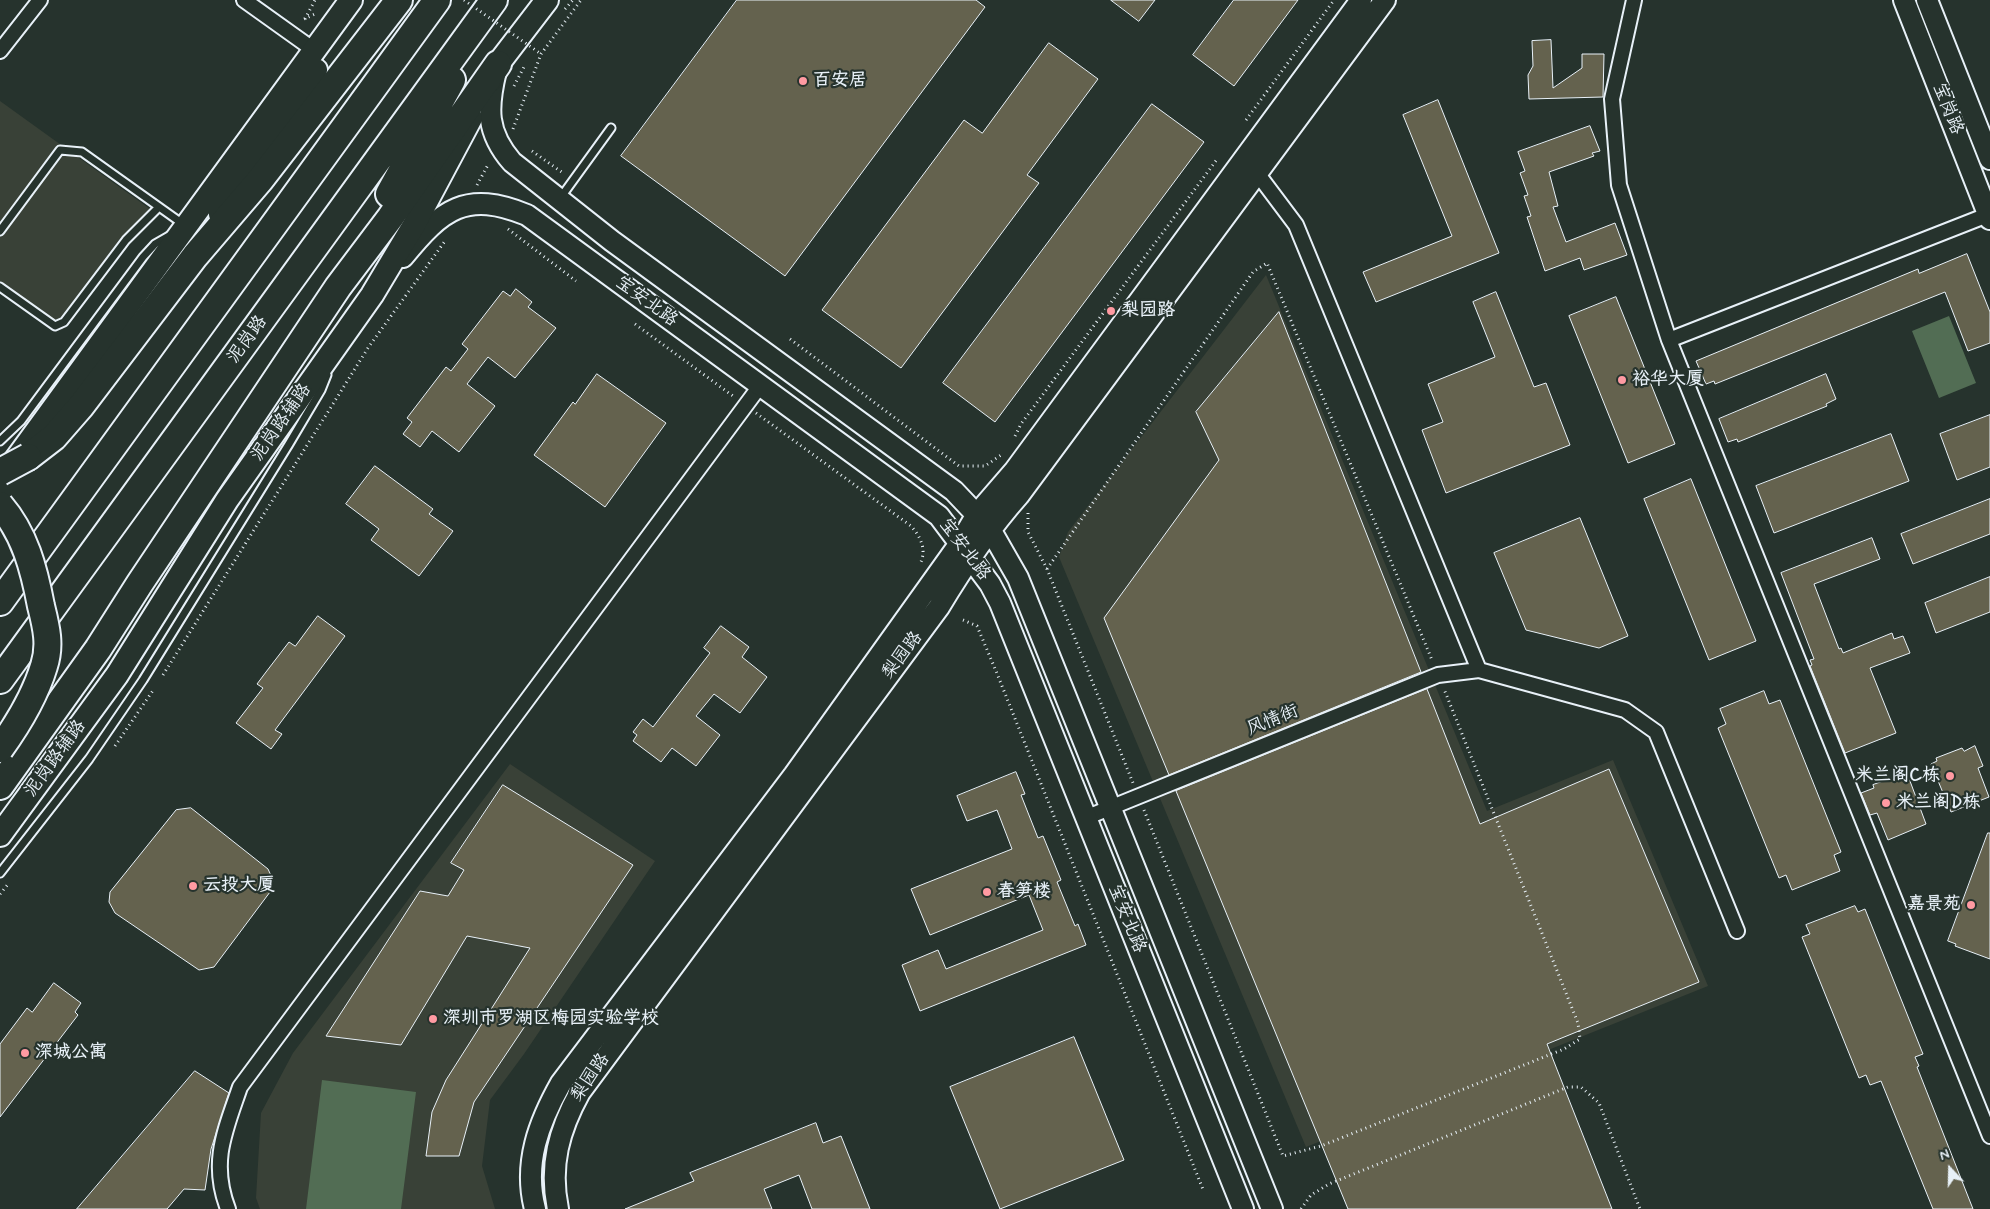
<!DOCTYPE html>
<meta charset="utf-8">
<style>
body{margin:0}
#map{position:relative;width:1990px;height:1209px;overflow:hidden;background:#26332d;font-family:Mynerve,sans-serif}
canvas{display:block}
.north{position:absolute;left:1925px;top:1144px;width:50px;height:50px;-webkit-text-stroke:4px #26332d;paint-order:stroke;rotate:339deg;font-size:14px;font-weight:700;line-height:20px;text-align:center;color:#e8f1f8}
.north::after{content:'';display:block;margin:auto;width:18px;height:22px;background:#e8f1f8;clip-path:polygon(50% 0,100% 100%,50% 72%,0 100%)}
</style>
<div id="map">
<canvas width="1990" height="1209"></canvas>
<div class="north">N</div>
</div>
<script>
const context = document.querySelector('canvas').getContext('2d');
context.lineJoin = 'round';
function paint(path, color) { context.fillStyle = color; context.fill(path, 'evenodd'); }
function trace(path, color, width, dash) { context.strokeStyle = color; context.lineWidth = width; context.lineCap = dash ? 'butt' : 'round'; context.setLineDash(dash || []); context.stroke(path); }
function label(font, color, halo, rows, align = 'center') {
  context.font = font + ' Mynerve,"LXGW WenKai TC",sans-serif'; context.lineWidth = 4.5; context.setLineDash([]); context.textBaseline = 'middle'; context.strokeStyle = halo; context.fillStyle = color; for (const [text, x, y, turn = 0] of rows) {
    context.save(); context.translate(x, y); context.rotate((+turn || 0) * Math.PI / 180); context.textAlign = isNaN(turn) ? turn : align; if (halo) context.strokeText(text, 0, 0); context.fillText(text, 0, 0); context.restore();
  }
}
const built = new Path2D(`
 M 0,101 L 150,209 L 62,330 L 0,286 Z
 M 1266,275 L 1487,811 L 1613,760 L 1708,986 L 1306,1147 L 1059,557 L 1068,532 Z
 M 510,764 L 655,861 L 524,1054 L 490,1100 L 482,1166 L 495,1209 L 260,1209 L 256,1198 L 261,1113 L 293,1053 Z`);
const green = new Path2D(`
 M 1949,316 L 1976,383 L 1939,398 L 1912,331 Z
 M 322,1080 L 416,1092 L 401,1209 L 306,1209 Z`);
const building = new Path2D(`
 M 737,0 L 976,0 L 985,7 L 785,276 L 621,156 Z
 M 1111,0 L 1155,0 L 1139,21 Z
 M 1234,0 L 1298,0 L 1234,86 L 1193,55 Z
 M 1551,40 L 1553,88 L 1582,68 L 1582,54 L 1604,54 L 1603,97 L 1529,99 L 1528,75 L 1533,66 L 1532,41 Z
 M 1049,43 L 1098,79 L 1027,175 L 1039,183 L 901,368 L 822,310 L 964,120 L 982,133 Z
 M 1438,100 L 1499,253 L 1376,302 L 1363,272 L 1452,236 L 1403,115 Z
 M 1152,104 L 1204,142 L 995,422 L 943,383 Z
 M 1590,126 L 1600,151 L 1592,153 L 1594,156 L 1549,172 L 1558,206 L 1553,207 L 1566,242 L 1615,223 L 1627,255 L 1584,270 L 1580,258 L 1545,271 L 1527,217 L 1531,216 L 1524,196 L 1528,195 L 1520,173 L 1525,171 L 1518,152 Z
 M 1967,254 L 1990,312 L 1990,343 L 1968,351 L 1945,292 L 1715,384 L 1714,381 L 1706,384 L 1696,361 L 1918,269 L 1919,273 Z
 M 516,289 L 532,302 L 528,307 L 556,328 L 515,378 L 488,357 L 467,384 L 495,406 L 459,452 L 432,431 L 420,447 L 403,434 L 412,422 L 407,418 L 446,367 L 451,371 L 468,349 L 462,344 L 503,291 L 510,296 Z
 M 1496,292 L 1534,387 L 1546,383 L 1570,445 L 1446,493 L 1422,430 L 1443,422 L 1428,384 L 1495,357 L 1473,302 Z
 M 1616,297 L 1675,444 L 1628,463 L 1569,316 Z
 M 1279,312 L 1421,672 L 1169,775 L 1104,618 L 1219,460 L 1196,412 Z
 M 597,374 L 666,423 L 605,507 L 534,455 L 573,402 L 575,404 Z
 M 1826,374 L 1836,399 L 1826,404 L 1827,406 L 1738,442 L 1737,439 L 1728,442 L 1719,419 Z
 M 1990,415 L 1990,467 L 1957,480 L 1940,434 Z
 M 1891,434 L 1909,481 L 1774,533 L 1756,486 Z
 M 375,466 L 433,509 L 429,514 L 453,531 L 419,576 L 371,540 L 379,529 L 346,504 Z
 M 1691,479 L 1756,641 L 1709,660 L 1644,499 Z
 M 1990,499 L 1990,534 L 1913,564 L 1901,534 Z
 M 1580,518 L 1628,636 L 1599,648 L 1526,630 L 1494,553 Z
 M 1872,538 L 1880,559 L 1814,584 L 1839,649 L 1841,648 L 1843,653 L 1892,633 L 1894,639 L 1903,636 L 1910,653 L 1870,668 L 1896,733 L 1845,753 L 1810,666 L 1812,665 L 1810,660 L 1814,659 L 1781,573 Z
 M 1990,577 L 1990,612 L 1936,633 L 1925,603 Z
 M 318,616 L 345,636 L 275,730 L 282,734 L 271,749 L 236,723 L 263,688 L 257,684 L 266,672 L 289,642 L 295,646 Z
 M 721,626 L 749,647 L 742,657 L 767,677 L 740,713 L 714,694 L 696,716 L 720,735 L 696,766 L 672,748 L 661,762 L 633,741 L 637,735 L 633,732 L 643,719 L 653,727 L 710,653 L 704,648 Z
 M 1427,689 L 1480,824 L 1609,769 L 1699,982 L 1547,1044 L 1612,1209 L 1348,1209 L 1176,791 Z
 M 1764,691 L 1769,704 L 1780,700 L 1841,852 L 1834,855 L 1840,871 L 1792,890 L 1786,875 L 1779,878 L 1718,728 L 1726,724 L 1720,709 Z
 M 1975,746 L 1983,766 L 1978,768 L 1989,797 L 1951,812 L 1931,764 L 1937,761 L 1936,758 L 1962,748 L 1964,751 Z
 M 1016,772 L 1025,794 L 1021,795 L 1038,838 L 1043,836 L 1061,880 L 1057,882 L 1075,926 L 1078,924 L 1086,945 L 920,1011 L 902,965 L 938,950 L 946,969 L 1043,930 L 1029,895 L 930,935 L 911,889 L 1012,849 L 997,810 L 967,821 L 957,796 Z
 M 1907,773 L 1926,824 L 1888,840 L 1877,813 L 1870,815 L 1861,793 L 1874,788 L 1873,785 Z
 M 503,785 L 633,865 L 474,1102 L 459,1156 L 426,1156 L 432,1112 L 446,1080 L 530,948 L 467,936 L 401,1045 L 326,1036 L 420,891 L 448,896 L 464,870 L 451,863 Z
 M 191,808 L 268,869 L 273,880 L 270,892 L 214,967 L 199,970 L 115,913 L 109,902 L 110,892 L 176,810 Z
 M 1988,833 L 1990,833 L 1990,959 L 1955,946 L 1956,944 L 1948,941 Z
 M 1855,906 L 1858,912 L 1865,909 L 1923,1054 L 1915,1057 L 1919,1066 L 1917,1067 L 1973,1209 L 1933,1209 L 1881,1081 L 1870,1085 L 1866,1075 L 1859,1078 L 1802,937 L 1810,934 L 1806,925 Z
 M 54,983 L 81,1003 L 75,1012 L 78,1015 L 0,1117 L 0,1044 L 27,1008 L 32,1012 Z
 M 1074,1037 L 1124,1160 L 1000,1209 L 950,1087 Z
 M 195,1071 L 229,1093 L 211,1149 L 205,1190 L 184,1189 L 167,1209 L 77,1209 Z
 M 816,1123 L 823,1143 L 841,1136 L 870,1209 L 812,1209 L 799,1175 L 764,1189 L 772,1209 L 625,1209 L 694,1181 L 690,1173 Z`);
const path = new Path2D(`
 M 565,9 L 573,0
 M 304,19 L 315,14
 M 305,19 L 315,0
 M 514,86 L 525,65
 M 1246,120 L 1334,0
 M 513,129 L 541,54 L 581,0
 M 532,151 L 563,173
 M 477,185 L 489,163
 M 508,229 L 576,281
 M 635,324 L 733,396
 M 790,339 L 959,466 L 985,466 L 1001,455
 M 756,413 L 911,526 C 921,537 927,550 920,564
 M 1015,436 L 1021,424 L 1218,158
 M 1028,513 L 1028,532 L 1047,569 L 1133,783
 M 1047,569 L 1253,272 L 1267,263 L 1432,660
 M 963,620 L 977,626 L 996,671 L 1204,1192
 M 163,675 L 368,348 L 445,241
 M 115,746 L 154,689
 M 1144,810 L 1283,1156 L 1321,1146 L 1564,1049 L 1580,1039 L 1578,1023 L 1444,689
 M 0,894 L 9,883
 M 1301,1209 L 1311,1195 L 1329,1184 L 1568,1087 L 1581,1087 L 1599,1103 L 1640,1209`);
const lane = new Path2D(`
 M 561,197 L 611,128
 M 0,231 L 60,150 L 82,152 L 183,224
 M 0,287 L 55,326 L 64,322 L 126,240 L 159,207
 M 0,441 L 21,421 L 143,257 L 155,244 L 169,236
 M 0,873 L 89,759 L 143,680 L 289,444 L 321,390 L 327,375`);
const street = new Path2D(`
 M 244,0 L 314,50
 M 1634,0 L 1612,99 L 1619,185 L 1669,340 L 1990,1136
 M 0,51 L 40,0
 M 1251,169 L 1257,173 L 1296,225 L 1479,670 L 1625,710 L 1656,732 L 1737,931
 M 1669,340 L 1990,214
 M 1085,818 L 1438,675 L 1479,670
 M 228,1209 C 210,1162 225,1131 240,1087 L 760,386`);
const secondary = new Path2D(`
 M 1904,0 L 1990,219
 M 1927,0 L 1990,159
 M 496,71 C 487,108 486,132 512,162 L 612,241 L 954,491 L 990,529 L 1018,578 L 1272,1209
 M 403,257 C 442,209 466,190 527,215 L 939,516 L 990,584 L 1000,603 L 1243,1209
 M 535,1209 C 523,1163 539,1122 561,1083 L 794,775 L 960,543 L 977,514 L 1015,470 L 1361,0
 M 558,1209 C 549,1166 559,1130 580,1092 L 939,607 C 963,567 988,530 1019,495 L 1385,0`);
const primary = new Path2D(`
 M 490,81 L 498,64 L 547,0
 M 220,214 L 316,70
 M 14,462 L 351,0
 M 0,835 L 117,675 L 227,500 L 372,295 L 414,225 L 471,118`);
const highway = new Path2D(`
 M 389,194 L 452,80
 M 28,457 L 54,437 L 81,406 L 195,256 L 260,180 L 399,0
 M 0,602 L 437,0
 M 0,680 L 494,0
 M 0,786 L 98,649 L 140,583 L 338,287 L 390,218 L 498,64`);
const pathBridge = new Path2D(`
 M 464,0 L 541,54`);
const highwayBridge = new Path2D(`
 M 0,472 L 28,457
 M 0,505 C 25,534 34,569 41,606 C 46,626 51,645 44,666 C 35,696 18,724 0,749`);
const markers = [
 [803,81,5,"#ff9aa2"],
 [1111,311,5,"#ff9aa2"],
 [1622,380,5,"#ff9aa2"],
 [1950,776,5,"#ff9aa2"],
 [1886,803,5,"#ff9aa2"],
 [193,886,5,"#ff9aa2"],
 [987,892,5,"#ff9aa2"],
 [1971,905,5,"#ff9aa2"],
 [433,1019,5,"#ff9aa2"],
 [25,1053,5,"#ff9aa2"]
];
const poiNames = [
 ["百安居",813,81],
 ["梨园路",1121,311],
 ["裕华大厦",1632,380],
 ["米兰阁C栋",1940,776,"right"],
 ["米兰阁D栋",1896,803],
 ["云投大厦",203,886],
 ["春笋楼",997,892],
 ["嘉景苑",1961,905,"right"],
 ["深圳市罗湖区梅园实验学校",443,1019],
 ["深城公寓",35,1053]
];
const streetNames = [
 ["宝岗路",1947,109,68],
 ["宝安北路",646,302,36],
 ["泥岗路",248,340,-54],
 ["泥岗路辅路",282,423,-55],
 ["宝安北路",964,550,53],
 ["梨园路",903,656,-53],
 ["风情街",1273,721,-22],
 ["泥岗路辅路",56,759,-54],
 ["宝安北路",1126,919,68],
 ["梨园路",591,1078,-56]
];
paint(built, '#394137');
paint(green, '#526d54');
paint(building, '#64624e');
trace(building, '#e8f1f8', 1);
trace(lane, '#e8f1f8', 11);
trace(street, '#e8f1f8', 18);
trace(secondary, '#e8f1f8', 24);
trace(primary, '#e8f1f8', 26);
trace(highway, '#e8f1f8', 30);
trace(path, '#e8f1f8', 3, [1, 4]);
trace(lane, '#26332d', 7);
trace(street, '#26332d', 14);
trace(secondary, '#26332d', 20);
trace(primary, '#26332d', 22);
trace(highway, '#26332d', 26);
trace(highwayBridge, '#e8f1f8', 30, []);
trace(pathBridge, '#e8f1f8', 3, [1, 4]);
trace(highwayBridge, '#26332d', 26);
for (const [x, y, r, color] of markers) { const dot = new Path2D(); dot.arc(x, y, r, 0, 2 * Math.PI); context.fillStyle = color; context.fill(dot); trace(dot, '#26332d', 2); }
label('bold 18px', '#e8f1f8', '#26332d', poiNames, 'left');
label('18px', '#e8f1f8', '#26332d', streetNames);
</script>
